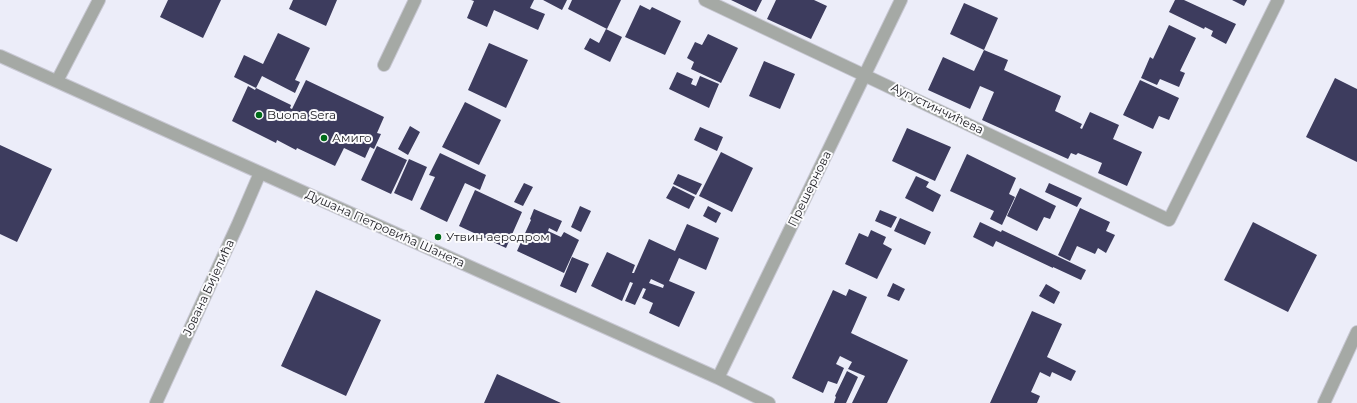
<!DOCTYPE html>
<meta charset="utf-8">
<style>
body{margin:0}
canvas{display:block;background:#ecedf9}
</style>
<canvas width="1357" height="403"></canvas>
<script>
const context = document.querySelector('canvas').getContext('2d');
context.lineJoin = 'round';
function paint(path, color) { context.fillStyle = color; context.fill(path, 'evenodd'); }
function trace(path, color, width, dash) { context.strokeStyle = color; context.lineWidth = width; context.lineCap = dash ? 'butt' : 'round'; context.setLineDash(dash || []); context.stroke(path); }
function label(font, color, halo, rows, align = 'center') {
  context.font = font + ' Montserrat,sans-serif'; context.lineWidth = 4; context.setLineDash([]); context.textBaseline = 'middle'; context.strokeStyle = halo; context.fillStyle = color; for (const [text, x, y, turn = 0] of rows) {
    context.save(); context.translate(x, y); context.rotate((+turn || 0) * Math.PI / 180); context.textAlign = isNaN(turn) ? turn : align; if (halo) context.strokeText(text, 0, 0); context.fillText(text, 0, 0); context.restore();
  }
}
const building = new Path2D(`
 M 168,0 L 221,0 L 203,38 L 160,17 Z
 M 293,0 L 337,0 L 326,26 L 289,9 Z
 M 471,0 L 534,0 L 530,8 L 545,14 L 538,30 L 494,10 L 487,27 L 467,18 L 474,1 Z
 M 543,0 L 567,0 L 562,10 Z
 M 572,0 L 621,0 L 607,29 L 568,9 Z
 M 731,0 L 762,0 L 756,12 Z
 M 776,0 L 814,0 L 827,6 L 811,39 L 767,19 Z
 M 1175,0 L 1184,0 L 1236,24 L 1226,44 L 1211,36 L 1213,31 L 1205,27 L 1204,29 L 1169,12 Z
 M 1232,0 L 1247,0 L 1244,6 Z
 M 964,3 L 998,18 L 984,50 L 950,34 Z
 M 640,5 L 650,10 L 652,7 L 681,21 L 665,55 L 625,37 Z
 M 1169,25 L 1196,38 L 1180,71 L 1185,73 L 1179,87 L 1160,79 L 1157,85 L 1141,78 L 1150,57 L 1153,59 Z
 M 606,29 L 622,37 L 610,62 L 584,49 L 590,38 L 599,43 Z
 M 278,33 L 310,48 L 295,80 L 300,82 L 295,93 L 262,76 L 256,88 L 234,77 L 244,55 L 263,64 Z
 M 708,34 L 738,48 L 721,83 L 691,69 L 694,62 L 687,58 L 695,42 L 702,45 Z
 M 489,43 L 528,60 L 506,108 L 468,90 Z
 M 984,50 L 1008,60 L 1004,70 L 1061,96 L 1055,111 L 1082,124 L 1080,128 L 1082,129 L 1090,112 L 1119,125 L 1113,139 L 1142,152 L 1127,186 L 1098,173 L 1102,163 L 1078,153 L 1076,155 L 1071,153 L 1068,159 L 982,120 L 994,92 L 980,86 L 970,109 L 928,90 L 943,57 L 974,71 Z
 M 764,61 L 795,74 L 780,109 L 749,96 Z
 M 677,72 L 693,79 L 691,84 L 696,86 L 700,76 L 719,84 L 709,108 L 669,89 Z
 M 1335,78 L 1357,89 L 1357,162 L 1306,137 Z
 M 306,80 L 384,117 L 377,133 L 381,134 L 374,149 L 370,147 L 365,158 L 344,148 L 335,166 L 297,148 L 296,150 L 277,140 L 276,143 L 232,121 L 248,86 L 255,90 L 256,88 L 291,105 L 290,108 L 292,109 Z
 M 1140,80 L 1179,98 L 1169,120 L 1159,116 L 1153,129 L 1123,115 Z
 M 465,102 L 501,120 L 479,165 L 442,147 Z
 M 410,126 L 420,132 L 408,155 L 398,149 Z
 M 700,127 L 723,137 L 717,151 L 694,140 Z
 M 907,128 L 951,147 L 935,181 L 892,161 Z
 M 0,145 L 52,169 L 17,242 L 0,234 Z
 M 377,146 L 407,160 L 391,194 L 361,180 Z
 M 721,152 L 753,168 L 732,212 L 699,196 Z
 M 440,153 L 486,175 L 480,190 L 465,183 L 447,222 L 420,209 L 435,177 L 429,175 Z
 M 967,154 L 1016,178 L 1009,194 L 1015,197 L 1002,225 L 990,219 L 994,211 L 950,191 Z
 M 409,159 L 427,167 L 412,201 L 394,193 Z
 M 678,174 L 702,184 L 696,195 L 673,184 Z
 M 916,176 L 929,182 L 926,187 L 941,195 L 933,212 L 905,198 Z
 M 524,183 L 533,187 L 523,206 L 514,202 Z
 M 1049,183 L 1082,198 L 1077,207 L 1045,192 Z
 M 673,186 L 695,197 L 689,209 L 666,198 Z
 M 1020,188 L 1056,206 L 1050,219 L 1044,217 L 1037,231 L 1007,216 Z
 M 475,190 L 522,212 L 506,248 L 459,226 Z
 M 580,206 L 591,211 L 581,232 L 571,227 Z
 M 708,206 L 721,213 L 716,223 L 703,216 Z
 M 1080,208 L 1110,222 L 1106,231 L 1115,235 L 1106,253 L 1098,248 L 1095,254 L 1077,246 L 1070,261 L 1058,255 Z
 M 534,209 L 562,221 L 557,232 L 549,228 L 548,231 L 561,237 L 564,232 L 579,240 L 564,273 L 517,251 L 531,220 L 530,219 Z
 M 880,210 L 897,217 L 891,228 L 875,221 Z
 M 900,218 L 931,232 L 925,245 L 894,231 Z
 M 980,222 L 1001,232 L 1002,230 L 1086,270 L 1081,280 L 1053,267 L 1053,268 L 996,241 L 993,247 L 973,237 Z
 M 1253,222 L 1317,255 L 1288,312 L 1224,280 Z
 M 687,224 L 719,238 L 706,270 L 679,258 L 669,281 L 695,292 L 679,327 L 649,313 L 653,303 L 642,298 L 646,289 L 643,288 L 635,305 L 625,301 L 633,283 L 630,282 L 622,301 L 591,286 L 607,252 L 635,265 L 632,273 L 634,273 L 649,239 L 675,251 ZM 651,279 L 664,285 L 663,288 L 649,283 Z
 M 871,230 L 886,237 L 883,244 L 892,249 L 877,279 L 845,264 L 859,233 L 868,237 Z
 M 572,257 L 589,264 L 576,293 L 560,286 Z
 M 893,283 L 905,289 L 899,301 L 887,296 Z
 M 1046,284 L 1060,292 L 1054,304 L 1039,296 Z
 M 849,289 L 867,297 L 851,333 L 908,360 L 887,403 L 852,403 L 865,376 L 848,369 L 852,362 L 840,356 L 836,364 L 844,368 L 837,384 L 828,381 L 823,393 L 792,378 L 833,290 L 846,296 Z
 M 316,290 L 381,320 L 346,396 L 281,366 Z
 M 1032,311 L 1062,324 L 1047,357 L 1076,371 L 1071,381 L 1052,372 L 1050,377 L 1040,372 L 1031,392 L 1040,396 L 1037,403 L 990,403 Z
 M 847,371 L 858,377 L 846,403 L 834,403 L 836,397 L 835,396 Z
 M 497,374 L 561,403 L 484,403 Z`);
const minor = new Path2D(`
 M 705,0 L 885,85 L 1169,220 L 1278,0
 M 0,56 L 718,378 L 769,403
 M 384,65 L 415,0
 M 57,81 L 99,0
 M 718,378 L 901,0
 M 156,403 L 238,224 L 260,173
 M 1324,403 L 1357,332`);
const markers = [
 [259,115,4,"#006b19"],
 [324,138,4,"#006b19"],
 [438,237,4,"#006b19"]
];
const streetNames = [
 ["Аугустинчићева",937,109,26],
 ["Прешернова",810,189,-64],
 ["Душана Петровића Шанета",385,229,24],
 ["Јована Бијелића",209,288,-65]
];
const poiNames = [
 ["Buona Sera",267,115],
 ["Амиго",332,138],
 ["Утвин аеродром",446,237]
];
paint(building, '#3d3c5e');
trace(minor, '#c8c8d3', 14);
trace(minor, '#a5a9a5', 12);
for (const [x, y, r, color] of markers) { const dot = new Path2D(); dot.arc(x, y, r, 0, 2 * Math.PI); context.fillStyle = color; context.fill(dot); trace(dot, '#fbfbfd', 1.5); }
label('12px', '#222227', '#fbfbfd', streetNames);
label('12px', '#222227', '#fbfbfd', poiNames, 'left');
</script>
